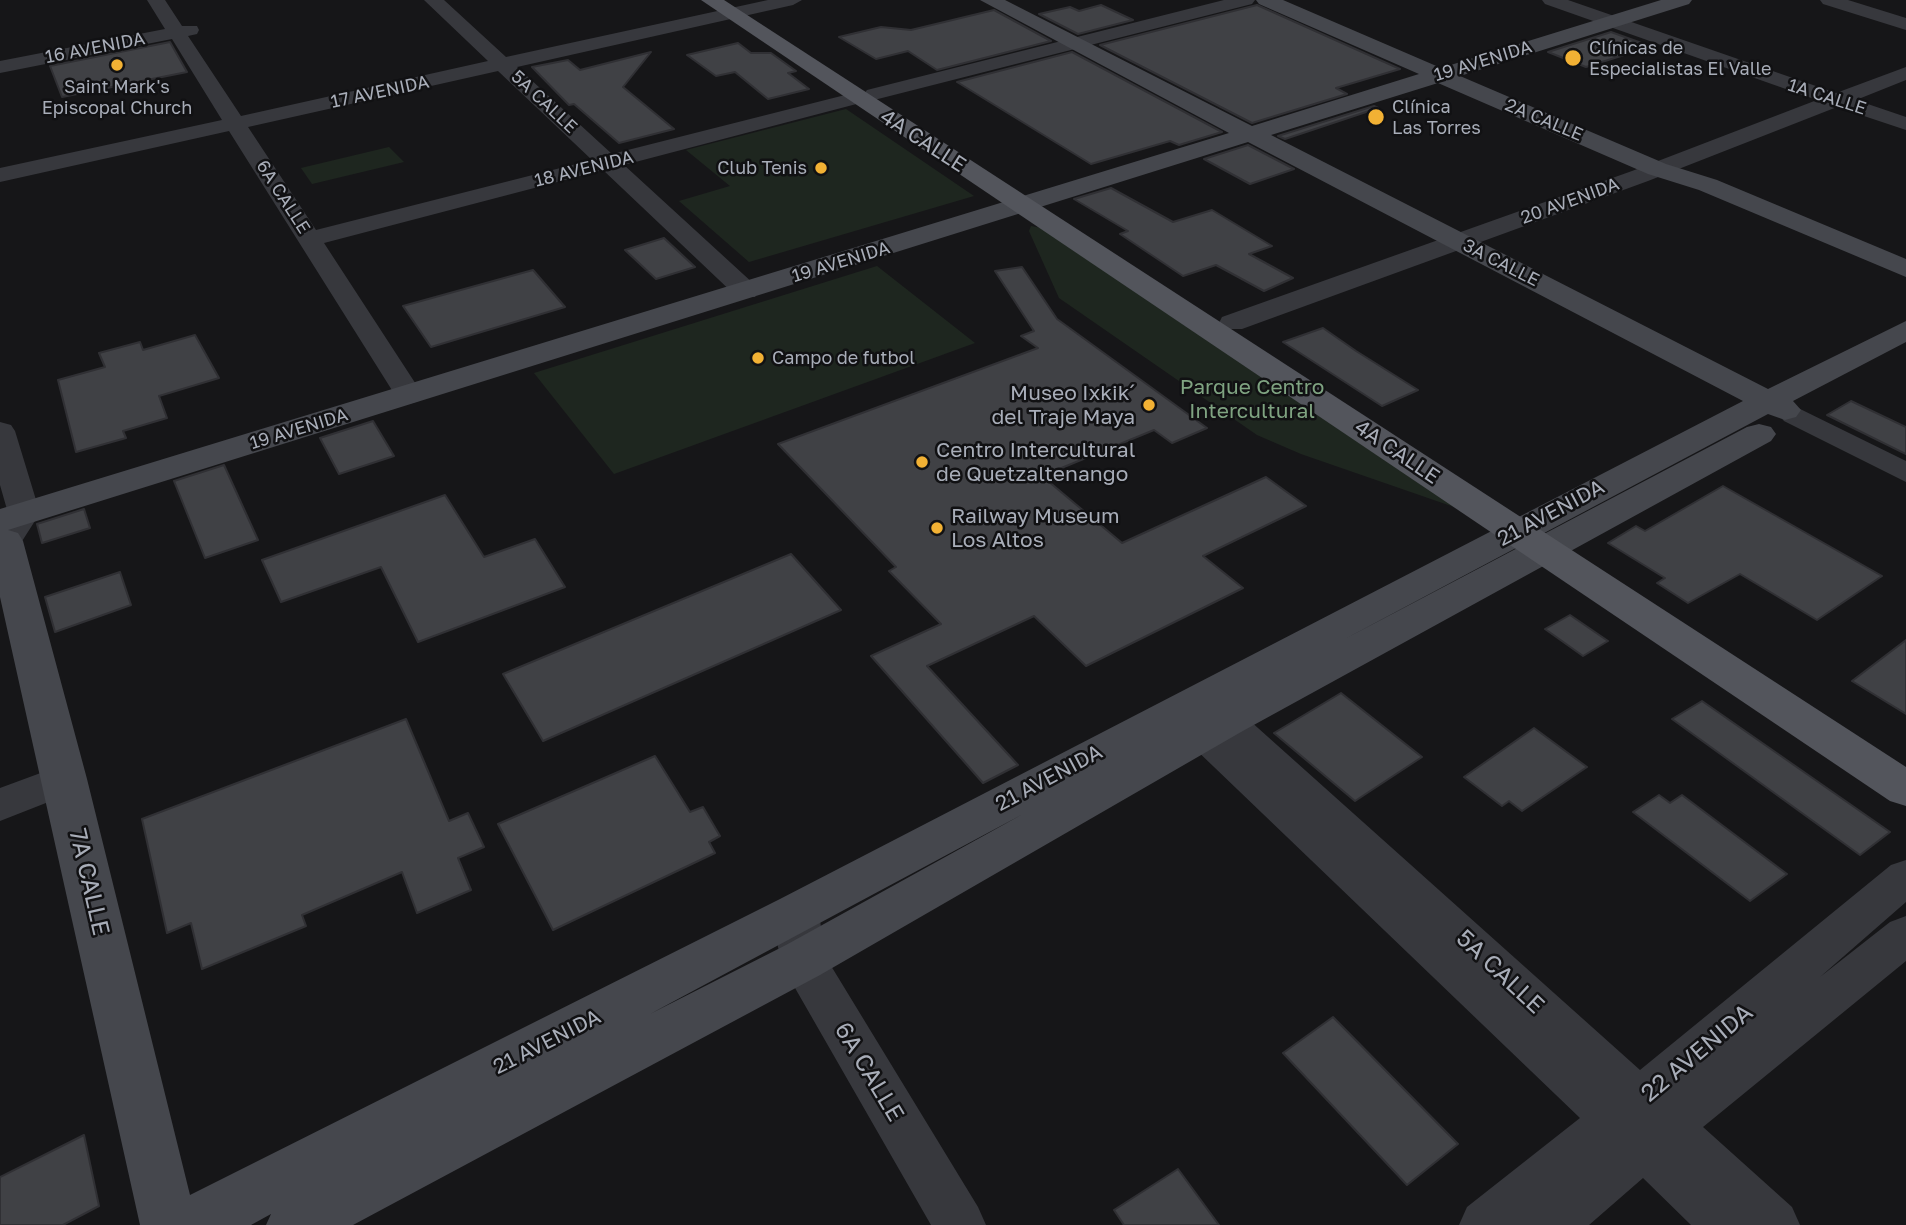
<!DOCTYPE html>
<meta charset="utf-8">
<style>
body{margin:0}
canvas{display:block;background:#161618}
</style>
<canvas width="1906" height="1225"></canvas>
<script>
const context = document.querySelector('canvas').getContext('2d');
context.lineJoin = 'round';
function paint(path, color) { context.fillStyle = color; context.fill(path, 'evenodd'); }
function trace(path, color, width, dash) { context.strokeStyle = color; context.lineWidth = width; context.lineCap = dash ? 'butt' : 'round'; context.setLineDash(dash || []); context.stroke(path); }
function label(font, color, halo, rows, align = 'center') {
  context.font = font + ' "Golos Text",sans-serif'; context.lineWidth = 5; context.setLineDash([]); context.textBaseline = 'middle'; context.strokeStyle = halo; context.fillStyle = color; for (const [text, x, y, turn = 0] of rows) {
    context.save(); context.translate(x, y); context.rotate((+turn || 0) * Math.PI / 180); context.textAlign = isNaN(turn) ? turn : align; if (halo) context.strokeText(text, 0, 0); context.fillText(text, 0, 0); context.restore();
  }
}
const green = new Path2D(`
 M 846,109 L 974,196 L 749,262 L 679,201 L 730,186 L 686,150 Z
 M 389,147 L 404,162 L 312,184 L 301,168 Z
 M 1031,226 L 1041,228 L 1454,507 L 1301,454 L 1257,435 L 1059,298 L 1029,231 Z
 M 877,266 L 975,343 L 614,474 L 534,373 Z`);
const building = new Path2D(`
 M 1101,5 L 1133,20 L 1078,34 L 1039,14 L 1070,7 L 1079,11 Z
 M 1257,5 L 1400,69 L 1336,88 L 1347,94 L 1252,123 L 1100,45 Z
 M 994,10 L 1051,41 L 937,70 L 908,51 L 876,59 L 839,37 L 881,27 L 911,30 Z
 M 1611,32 L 1647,45 L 1636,48 L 1640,50 L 1586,67 L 1548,52 Z
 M 170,42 L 187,72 L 62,97 L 50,66 Z
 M 738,43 L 751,53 L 771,53 L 796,71 L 788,73 L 809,89 L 768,99 L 735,72 L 716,76 L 687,55 Z
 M 651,52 L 623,87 L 674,129 L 619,143 L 574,104 L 569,105 L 532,67 L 568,60 L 580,70 Z
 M 1072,52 L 1222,132 L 1179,145 L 1170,141 L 1091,164 L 957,82 Z
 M 1374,106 L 1378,108 L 1285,139 L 1278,136 Z
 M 1248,145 L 1294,169 L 1250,184 L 1204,159 Z
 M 1111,188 L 1173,222 L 1212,210 L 1272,246 L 1249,254 L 1293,278 L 1264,291 L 1216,265 L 1183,276 L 1120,234 L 1128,231 L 1074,199 Z
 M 664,238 L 695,267 L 656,279 L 625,250 Z
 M 1022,267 L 1057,319 L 1207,428 L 1172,443 L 1154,430 L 1042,476 L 1122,543 L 1266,477 L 1306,506 L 1203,556 L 1243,588 L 1086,666 L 1034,616 L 927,666 L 1018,765 L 983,783 L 871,656 L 941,624 L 889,571 L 896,567 L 778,444 L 1038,348 L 1021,336 L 1034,331 L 995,271 Z
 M 533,270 L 565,307 L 431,347 L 403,306 Z
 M 1323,328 L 1356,351 L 1418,390 L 1382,406 L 1283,342 Z
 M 195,335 L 219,378 L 159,396 L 167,418 L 123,431 L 126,438 L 76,452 L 58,380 L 105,367 L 99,353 L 140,342 L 143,350 Z
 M 1851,401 L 1906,427 L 1906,454 L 1827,415 Z
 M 373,421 L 394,456 L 339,474 L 320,438 Z
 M 224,465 L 258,540 L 205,558 L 174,481 Z
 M 1723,486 L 1882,576 L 1817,620 L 1740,574 L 1688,603 L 1657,583 L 1665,578 L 1608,543 L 1636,526 L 1645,531 Z
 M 445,495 L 484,557 L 535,539 L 565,587 L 418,642 L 381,567 L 281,602 L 262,560 Z
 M 84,509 L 90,528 L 42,543 L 37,524 Z
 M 791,554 L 841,610 L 543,741 L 503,674 Z
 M 120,572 L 131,605 L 55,632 L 45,597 Z
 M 1570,615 L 1608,641 L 1583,656 L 1545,629 Z
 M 1906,640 L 1906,714 L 1852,681 Z
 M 1341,693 L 1422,757 L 1355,801 L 1274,733 Z
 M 1702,701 L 1890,832 L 1860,855 L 1672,719 Z
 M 406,719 L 449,821 L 468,813 L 484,847 L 458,858 L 471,890 L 417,913 L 402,872 L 302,915 L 306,926 L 202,969 L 191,923 L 167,933 L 142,819 Z
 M 1534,728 L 1587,767 L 1522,811 L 1509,801 L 1502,806 L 1464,777 Z
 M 655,756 L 690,812 L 703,807 L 720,836 L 709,842 L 715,853 L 553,930 L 498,824 Z
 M 1659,795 L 1670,803 L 1682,795 L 1787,874 L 1750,901 L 1633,812 Z
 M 1333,1017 L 1458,1144 L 1407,1185 L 1283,1053 Z
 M 84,1135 L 99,1206 L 63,1225 L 0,1225 L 0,1177 Z
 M 1178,1169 L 1219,1225 L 1124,1225 L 1114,1210 Z`);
const street = new Path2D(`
 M 147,0 L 165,0 L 182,26 L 197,26 L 199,30 L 197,34 L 188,36 L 241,116 L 488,61 L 424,0 L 444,0 L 506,57 L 768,0 L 802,0 L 793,5 L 517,67 L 612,154 L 857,92 L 864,94 L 867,90 L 1224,0 L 1255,0 L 1252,4 L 874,100 L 867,98 L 864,102 L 624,165 L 755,285 L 759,291 L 755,297 L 737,297 L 603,170 L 324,243 L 423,395 L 419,401 L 409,404 L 399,401 L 395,395 L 229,131 L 0,182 L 0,168 L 222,120 L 172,39 L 0,73 L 0,61 L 165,29 ZM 498,71 L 592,160 L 316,230 L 248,127 Z
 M 1542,0 L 1568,0 L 1836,93 L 1906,67 L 1906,80 L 1856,100 L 1906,117 L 1906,130 L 1837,107 L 1648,181 L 1242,329 L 1222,329 L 1219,323 L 1222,317 L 1632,171 L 1817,100 L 1545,4 Z
 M 1820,0 L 1848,0 L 1906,18 L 1906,30 L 1823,4 Z
 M 1794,406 L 1906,461 L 1906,482 L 1784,421 L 1779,415 L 1784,409 Z
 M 0,422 L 11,425 L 15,431 L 40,513 L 17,549 L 0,550 L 0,524 L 8,513 L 0,485 Z
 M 1226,707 L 1239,711 L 1640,1070 L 1891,865 L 1906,860 L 1906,902 L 1820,977 L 1890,922 L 1906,916 L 1906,961 L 1703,1127 L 1792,1207 L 1800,1225 L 1691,1225 L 1643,1178 L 1589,1225 L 1459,1225 L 1467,1207 L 1580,1118 L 1189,743 L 1184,733 L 1189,723 L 1208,720 L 1213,711 Z
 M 65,764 L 79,768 L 85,779 L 79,790 L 0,821 L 0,788 Z
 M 797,895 L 812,900 L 819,913 L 825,956 L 978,1207 L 986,1225 L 931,1225 L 787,974 C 777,953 771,921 782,900 Z`);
const secondary = new Path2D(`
 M 980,0 L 1005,0 L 1252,126 L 1419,74 L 1259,4 L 1256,0 L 1283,0 L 1441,68 L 1661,0 L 1692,0 L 1689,4 L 1460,76 L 1666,164 L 1717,180 L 1906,259 L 1906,277 L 1699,190 L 1648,174 L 1438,83 L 1271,135 L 1768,389 L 1906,321 L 1906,342 L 1793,401 L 1801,410 L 1796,417 L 1785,420 L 1768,414 L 1341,641 L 1747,427 L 1759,424 L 1771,427 L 1776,434 L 1771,441 L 1241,732 L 820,975 L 353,1225 L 266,1225 L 271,1214 L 251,1225 L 140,1225 L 0,597 L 0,509 L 1229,133 ZM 1248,142 L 1743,401 L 780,899 L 190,1195 L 87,779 L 23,541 L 18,533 L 8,530 ZM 1023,814 L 786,945 L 650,1014 Z`);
const primary = new Path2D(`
 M 701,0 L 724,0 L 1906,767 L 1906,806 L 1890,801 Z`);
const markers = [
 [1573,58,9,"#f2b134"],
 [117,65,7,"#f2b134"],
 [1376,117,9,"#f2b134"],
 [821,168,7,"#f2b134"],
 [758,358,7,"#f2b134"],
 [1149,405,7,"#f2b134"],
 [922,462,7,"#f2b134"],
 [937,528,7,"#f2b134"]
];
const farStreetnames = [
 ["16 AVENIDA",95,48,-11],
 ["19 AVENIDA",1483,61,-17],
 ["17 AVENIDA",380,92,-12],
 ["1A CALLE",1827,97,18],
 ["5A CALLE",544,102,43],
 ["2A CALLE",1544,120,23],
 ["18 AVENIDA",584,169,-14],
 ["6A CALLE",283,197,57],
 ["20 AVENIDA",1570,201,-20],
 ["19 AVENIDA",841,262,-17],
 ["3A CALLE",1501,263,27],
 ["19 AVENIDA",299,429,-17]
];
const farPoinames = [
 ["Clínicas de",1589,48],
 ["Especialistas El Valle",1589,69],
 ["Saint Mark's",117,87,"center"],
 ["Episcopal Church",117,108,"center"],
 ["Clínica",1392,107],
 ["Las Torres",1392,128],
 ["Club Tenis",807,168,"right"],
 ["Campo de futbol",772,358]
];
const streetNames = [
 ["4A CALLE",923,141,33],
 ["4A CALLE",1397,452,34],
 ["21 AVENIDA",1551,513,-28],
 ["21 AVENIDA",1049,778,-28],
 ["21 AVENIDA",547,1042,-27]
];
const parkNames = [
 ["Parque Centro",1252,387],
 ["Intercultural",1252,411]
];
const poiNames = [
 ["Museo Ixkik´",1135,393,"right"],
 ["del Traje Maya",1135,417,"right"],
 ["Centro Intercultural",936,450],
 ["de Quetzaltenango",936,474],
 ["Railway Museum",951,516],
 ["Los Altos",951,540]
];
const nearStreetnames = [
 ["7A CALLE",89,882,77],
 ["5A CALLE",1500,972,43],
 ["22 AVENIDA",1697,1053,-40],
 ["6A CALLE",869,1072,59]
];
paint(green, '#1e261f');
paint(building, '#404145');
trace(building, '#303034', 2);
paint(street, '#37383d');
paint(secondary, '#45474d');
paint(primary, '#53555c');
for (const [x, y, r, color] of markers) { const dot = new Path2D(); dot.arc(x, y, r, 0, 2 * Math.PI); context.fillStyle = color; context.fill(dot); trace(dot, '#111113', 2.5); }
label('18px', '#a8adb8', '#111113', farStreetnames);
label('18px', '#a8adb8', '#111113', farPoinames, 'left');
label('21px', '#a8adb8', '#111113', streetNames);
label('21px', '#7fa381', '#111113', parkNames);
label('21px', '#a8adb8', '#111113', poiNames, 'left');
label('24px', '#a8adb8', '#111113', nearStreetnames);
</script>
